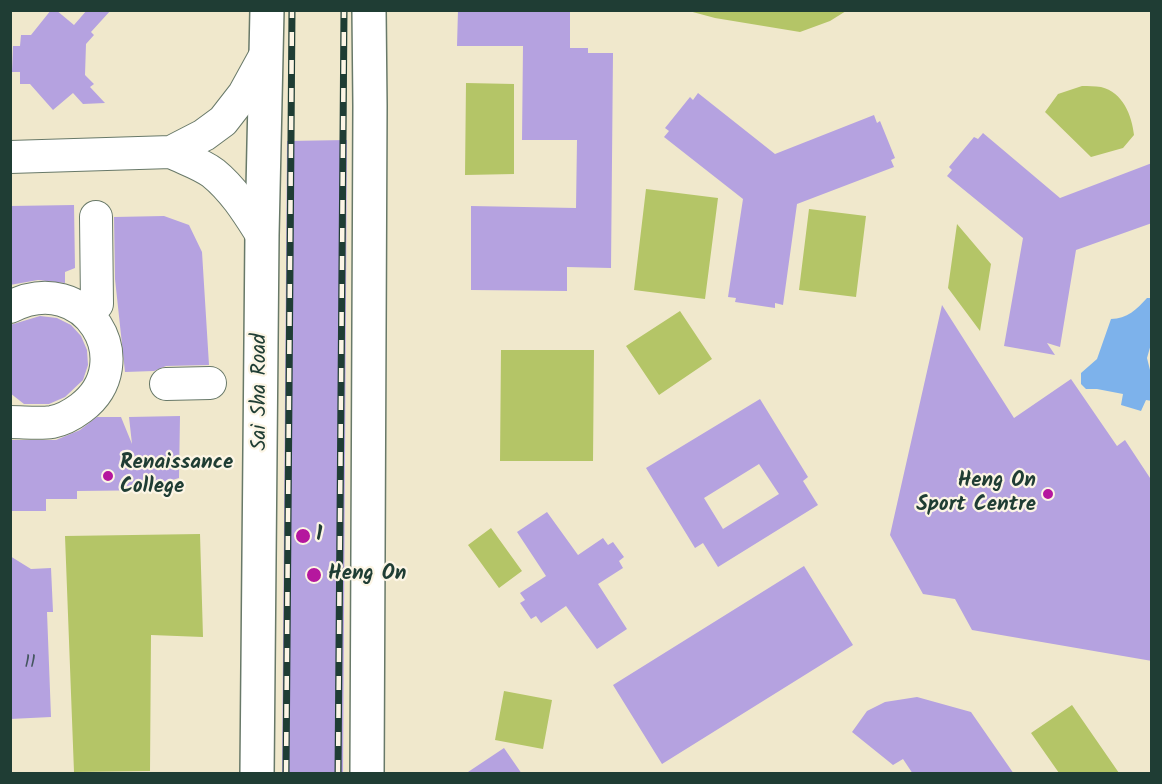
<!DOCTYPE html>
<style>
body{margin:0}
#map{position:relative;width:1162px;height:784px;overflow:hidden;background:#f0e8cc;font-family:Kalam,sans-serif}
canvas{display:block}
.frame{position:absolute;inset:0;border:12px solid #1f3d34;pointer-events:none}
</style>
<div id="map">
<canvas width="1162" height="784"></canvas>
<div class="frame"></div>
</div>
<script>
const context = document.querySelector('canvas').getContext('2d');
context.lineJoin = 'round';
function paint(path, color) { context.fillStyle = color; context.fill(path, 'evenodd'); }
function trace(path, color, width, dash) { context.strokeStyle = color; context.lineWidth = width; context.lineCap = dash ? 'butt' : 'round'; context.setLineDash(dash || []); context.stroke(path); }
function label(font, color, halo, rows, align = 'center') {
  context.font = font + ' Kalam,sans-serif'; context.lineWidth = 4.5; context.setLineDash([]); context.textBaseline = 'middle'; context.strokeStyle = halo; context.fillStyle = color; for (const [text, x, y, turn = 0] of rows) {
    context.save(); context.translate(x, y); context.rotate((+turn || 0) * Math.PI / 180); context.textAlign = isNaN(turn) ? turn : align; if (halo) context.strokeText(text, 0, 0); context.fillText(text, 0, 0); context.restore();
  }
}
const green = new Path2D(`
 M 689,11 L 846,11 L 830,21 L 800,32 L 715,18 Z
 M 466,83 L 514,84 L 514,174 L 465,175 Z
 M 1082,86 C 1088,86 1095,86 1101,87 C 1123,92 1132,116 1134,135 L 1123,148 L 1091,157 L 1045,112 L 1058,94 Z
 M 646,189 L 718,198 L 705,299 L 634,290 Z
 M 809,209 L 866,216 L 856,297 L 799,290 Z
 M 957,224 L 991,264 L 980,331 L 948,288 Z
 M 680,311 L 712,359 L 659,395 L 626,346 Z
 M 501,350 L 594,350 L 593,461 L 500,461 Z
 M 491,528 L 522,571 L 499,588 L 468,545 Z
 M 200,534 L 203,637 L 151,635 L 150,771 L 74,772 L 65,536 Z
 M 504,691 L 552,700 L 543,749 L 495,740 Z
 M 1072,705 L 1119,773 L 1059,773 L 1031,733 Z`);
const water = new Path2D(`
 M 1147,298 L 1152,298 L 1151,344 L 1147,358 L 1151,374 L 1152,401 L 1146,400 L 1141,411 L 1121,405 L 1123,394 L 1097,389 L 1086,389 L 1081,384 L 1081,373 L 1097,359 L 1111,319 C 1127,319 1137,309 1147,298 Z`);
const building = new Path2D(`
 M 51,10 L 56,10 L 74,25 L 87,10 L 111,10 L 91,32 L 94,35 L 86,44 L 85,75 L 94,84 L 90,87 L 105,103 L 83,104 L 73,93 L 53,110 L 30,84 L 20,84 L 20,72 L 12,72 L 13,46 L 20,46 L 21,35 L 31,35 Z
 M 458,10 L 570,10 L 570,48 L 588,48 L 588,53 L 613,53 L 611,268 L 567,267 L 567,291 L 471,290 L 471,206 L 576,208 L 577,140 L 522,140 L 523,46 L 457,46 Z
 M 698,93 L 775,154 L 874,115 L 877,123 L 880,121 L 895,158 L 891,160 L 894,167 L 797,204 L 783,305 L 775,303 L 775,308 L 735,302 L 736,298 L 728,297 L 743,199 L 664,137 L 669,131 L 665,128 L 690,97 L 693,100 Z
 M 983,133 L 1060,198 L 1152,163 L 1152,223 L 1076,250 L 1060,347 L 1047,343 L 1055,355 L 1004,346 L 1023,238 L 947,176 L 952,170 L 949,167 L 974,137 L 978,139 Z
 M 347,140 L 343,774 L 282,774 L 287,141 Z
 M 74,205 L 75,268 L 65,272 L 65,283 L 38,280 L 10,285 L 10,206 Z
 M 164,216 L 189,225 L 202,252 L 209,365 L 166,366 L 154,371 L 125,372 L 115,279 L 114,217 Z
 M 942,305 L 1014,418 L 1071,379 L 1117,446 L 1125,440 L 1152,481 L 1152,661 L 972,630 L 955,599 L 923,594 L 890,535 Z
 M 40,316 L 57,318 L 71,325 L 81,336 L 87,350 L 88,365 L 83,380 L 65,397 L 49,404 L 24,404 L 10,393 L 10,325 Z
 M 760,399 L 808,477 L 803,481 L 818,505 L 718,567 L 703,543 L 695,548 L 646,468 ZM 759,464 L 779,494 L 723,529 L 704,498 Z
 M 180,416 L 179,478 L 166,482 L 166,490 L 77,491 L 77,499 L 46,499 L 46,511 L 10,511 L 10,440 L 56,440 L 80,430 L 97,417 L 121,417 L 132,444 L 129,417 Z
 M 547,512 L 578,555 L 603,538 L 608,545 L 613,542 L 624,557 L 619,561 L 623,568 L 598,584 L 627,629 L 597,649 L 566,606 L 541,623 L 536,616 L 531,619 L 520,603 L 525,600 L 520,593 L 546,576 L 517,532 Z
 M 10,556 L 31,569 L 51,568 L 53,612 L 47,612 L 51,717 L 10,719 Z
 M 804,566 L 853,645 L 662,764 L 613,685 Z
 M 917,697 L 971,712 L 1014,774 L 913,774 L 903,759 L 893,765 L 852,732 L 867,711 L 885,702 Z
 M 504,748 L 522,774 L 465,774 Z`);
const minor = new Path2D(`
 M 171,152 C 185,159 201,164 213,173 C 234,190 248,213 262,235
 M 10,157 L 171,152 L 204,135 L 223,121 L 244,94 L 266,54
 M 96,217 L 97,304
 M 10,307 C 86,268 141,363 81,408 C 73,414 63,420 52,422 C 39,424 24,422 10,422
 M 166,384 L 210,383`);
const major = new Path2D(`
 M 257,774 L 262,235 L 267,10
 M 367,774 L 370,106 L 369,10`);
const rail = new Path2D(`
 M 286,774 L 292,10
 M 338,774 L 344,10`);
const markers = [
 [108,476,6,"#b5179e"],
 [1048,494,6,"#b5179e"],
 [303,536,8,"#b5179e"],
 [314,575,8,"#b5179e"]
];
const numberNames = [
 ["11",30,664]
];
const streetNames = [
 ["Sai Sha Road",261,392,-90]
];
const poiNames = [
 ["Renaissance",120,464],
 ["College",120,488],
 ["Heng On",1036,482,"right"],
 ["Sport Centre",1036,506,"right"],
 ["1",316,536],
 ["Heng On",328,575]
];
paint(green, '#b4c567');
paint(water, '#7db2eb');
paint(building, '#b5a2e0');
trace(minor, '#687969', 34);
trace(major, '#687969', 36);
trace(minor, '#fff', 32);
trace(major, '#fff', 33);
trace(rail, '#1f3d34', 7);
trace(rail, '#fcf5e5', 4.5, [14]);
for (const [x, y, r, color] of markers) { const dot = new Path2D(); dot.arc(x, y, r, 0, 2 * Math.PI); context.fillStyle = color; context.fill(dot); trace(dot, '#fcf5e5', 2); }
label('18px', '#44565f', null, numberNames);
label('21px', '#1f3d34', '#fcf5e5', streetNames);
label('bold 21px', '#1f3d34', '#fcf5e5', poiNames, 'left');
</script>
